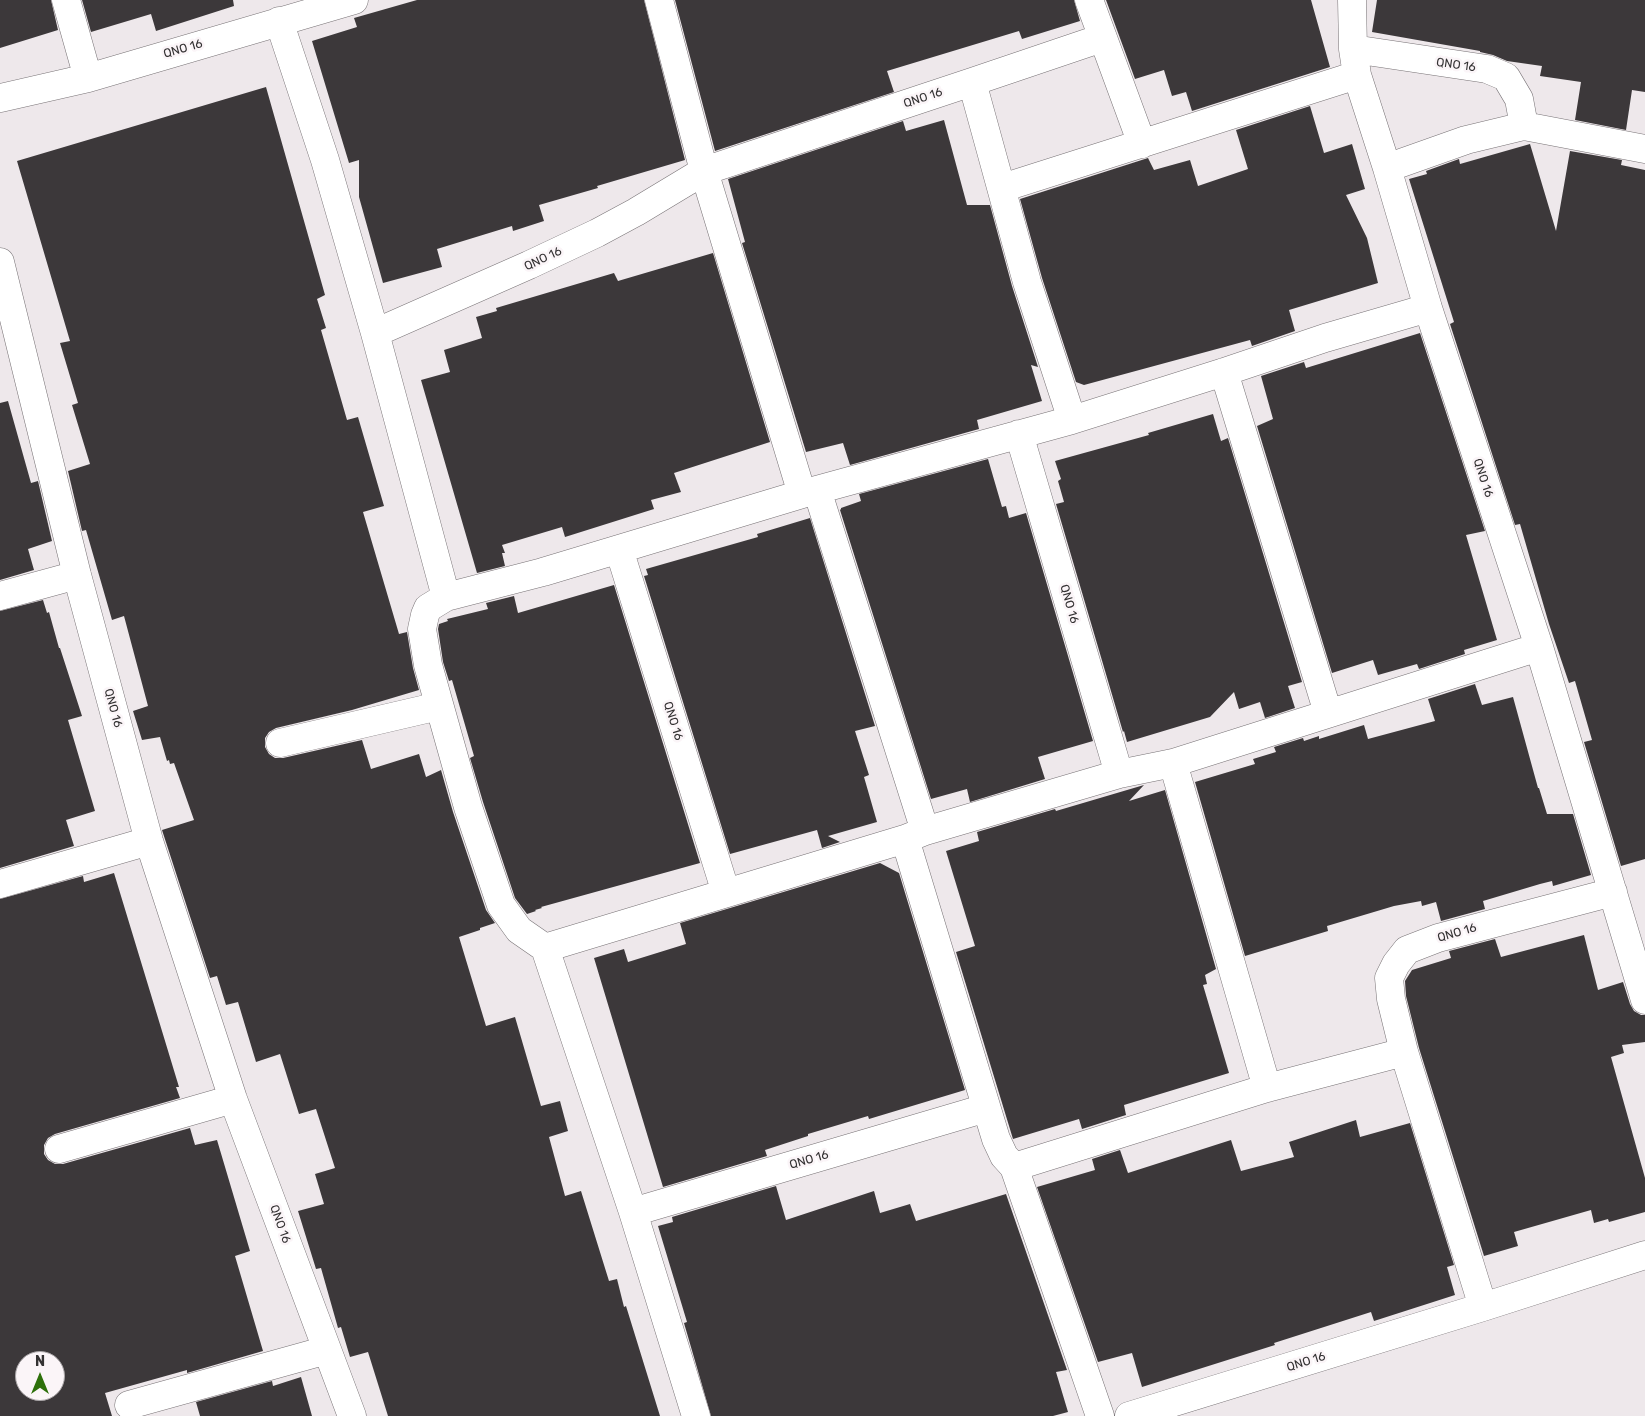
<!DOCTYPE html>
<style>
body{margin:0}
#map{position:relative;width:1645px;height:1416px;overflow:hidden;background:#eee8eb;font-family:Rubik,sans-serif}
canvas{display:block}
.north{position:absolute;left:15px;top:1351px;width:50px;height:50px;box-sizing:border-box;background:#fbf5f8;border:1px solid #aba7a9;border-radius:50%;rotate:0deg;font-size:14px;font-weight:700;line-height:20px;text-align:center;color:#343233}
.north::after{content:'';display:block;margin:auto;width:18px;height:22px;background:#2e700b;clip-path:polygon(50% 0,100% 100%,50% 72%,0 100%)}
</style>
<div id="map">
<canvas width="1645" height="1416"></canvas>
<div class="north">N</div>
</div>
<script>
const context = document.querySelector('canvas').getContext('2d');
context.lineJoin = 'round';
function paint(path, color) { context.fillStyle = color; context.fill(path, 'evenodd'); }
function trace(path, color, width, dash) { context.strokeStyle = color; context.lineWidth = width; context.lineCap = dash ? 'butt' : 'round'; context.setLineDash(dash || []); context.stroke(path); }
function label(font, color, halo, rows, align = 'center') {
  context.font = font + ' Rubik,sans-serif'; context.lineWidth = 5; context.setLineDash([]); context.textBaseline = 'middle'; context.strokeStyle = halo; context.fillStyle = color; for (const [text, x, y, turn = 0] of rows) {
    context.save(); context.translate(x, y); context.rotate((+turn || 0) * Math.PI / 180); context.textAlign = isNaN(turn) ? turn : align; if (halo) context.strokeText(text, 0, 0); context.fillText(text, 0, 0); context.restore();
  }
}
const building = new Path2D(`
 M 0,0 L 51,0 L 58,30 L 0,48 Z
 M 82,0 L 233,0 L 234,6 L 156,31 L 151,14 L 91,32 Z
 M 417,0 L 644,0 L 685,160 L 597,186 L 598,188 L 539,205 L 544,221 L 513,231 L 512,226 L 437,249 L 442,267 L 383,283 L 359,197 L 359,160 L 349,163 L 312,41 L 357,27 L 354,18 Z
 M 675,0 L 1074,0 L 1080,21 L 1022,39 L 1019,31 L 887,71 L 894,92 L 715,151 Z
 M 1106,0 L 1311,0 L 1330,67 L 1192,111 L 1186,92 L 1172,96 L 1164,70 L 1135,79 Z
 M 1377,0 L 1645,0 L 1645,92 L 1632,90 L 1626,130 L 1575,120 L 1581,82 L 1540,76 L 1542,66 L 1507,61 L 1493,55 L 1480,52 L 1480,51 L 1372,32 Z
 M 266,87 L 325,295 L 317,299 L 326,328 L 321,330 L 347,420 L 358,417 L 384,506 L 363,512 L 399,634 L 407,632 L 413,668 L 419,690 L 352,710 L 276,728 L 269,732 L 265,738 L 265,747 L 269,754 L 275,758 L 283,758 L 362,740 L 371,769 L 419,754 L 426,777 L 441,770 L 453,812 L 486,910 L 495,923 L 480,928 L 480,930 L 459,937 L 486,1026 L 515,1017 L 541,1106 L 560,1101 L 568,1131 L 549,1137 L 565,1196 L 581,1191 L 609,1281 L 617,1279 L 624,1307 L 626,1306 L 660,1416 L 388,1416 L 368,1352 L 350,1357 L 341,1327 L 338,1328 L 321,1268 L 316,1269 L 298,1211 L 324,1204 L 315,1174 L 335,1168 L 316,1109 L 299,1114 L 280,1054 L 256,1062 L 238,1002 L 226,1005 L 217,976 L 210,978 L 162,830 L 194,820 L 174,763 L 170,764 L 169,760 L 167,761 L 160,737 L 142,740 L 133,711 L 148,706 L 124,616 L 112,620 L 86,530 L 82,531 L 68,471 L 90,464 L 72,405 L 78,403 L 60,343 L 70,341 L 17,161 Z
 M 1310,106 L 1324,153 L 1352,144 L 1365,189 L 1346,195 L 1367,238 L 1378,283 L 1289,310 L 1295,331 L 1252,346 L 1250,340 L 1084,385 L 1076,382 L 1042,278 L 1020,199 L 1148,158 L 1154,170 L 1190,160 L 1198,186 L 1248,169 L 1236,130 Z
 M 944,120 L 967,205 L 990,205 L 1012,286 L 1038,367 L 1031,365 L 1042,401 L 977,420 L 979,429 L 850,465 L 843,443 L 806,452 L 742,243 L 745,242 L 728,179 L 903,121 L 906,131 Z
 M 1530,144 L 1556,231 L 1570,151 L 1622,160 L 1621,165 L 1645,170 L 1645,859 L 1621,866 L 1584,742 L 1592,740 L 1575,681 L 1569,683 L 1549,624 L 1520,524 L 1515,525 L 1450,324 L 1454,322 L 1409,179 L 1427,174 L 1426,171 L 1459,159 L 1460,164 Z
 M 713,253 L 770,442 L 674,473 L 681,492 L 651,500 L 654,509 L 565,537 L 562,527 L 502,545 L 505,553 L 502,553 L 505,566 L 477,573 L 421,380 L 450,372 L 444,350 L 482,338 L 476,317 L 497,311 L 496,308 L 614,273 L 618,281 Z
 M 1420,333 L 1485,531 L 1466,535 L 1497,640 L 1464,650 L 1465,654 L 1419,669 L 1417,664 L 1378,675 L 1373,660 L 1332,673 L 1257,426 L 1273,419 L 1261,376 L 1304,362 L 1306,368 Z
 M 8,401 L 31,483 L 38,481 L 52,541 L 28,549 L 34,570 L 0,580 L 0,403 Z
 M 1213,414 L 1221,441 L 1228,438 L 1302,682 L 1288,686 L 1295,708 L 1265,718 L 1260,702 L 1239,709 L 1234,692 L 1210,717 L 1127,742 L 1124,731 L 1123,732 L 1056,504 L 1064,502 L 1058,481 L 1061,479 L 1055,461 L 1149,435 L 1148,433 Z
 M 988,459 L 1002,507 L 1006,506 L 1009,518 L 1026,513 L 1093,741 L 1038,757 L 1045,779 L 970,802 L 967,789 L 931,799 L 840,510 L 841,509 L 841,508 L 861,501 L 859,494 Z
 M 810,518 L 875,726 L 855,731 L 869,775 L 864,777 L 877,822 L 828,836 L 840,842 L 822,848 L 817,830 L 730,854 L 644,576 L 648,575 L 646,569 L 758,537 L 757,534 Z
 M 614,585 L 700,863 L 541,907 L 542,908 L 535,910 L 536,911 L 527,914 L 515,898 L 483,802 L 470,758 L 474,756 L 452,680 L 449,681 L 443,662 L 438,629 L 439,624 L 448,621 L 447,619 L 488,609 L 486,603 L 514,596 L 518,613 Z
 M 43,600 L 47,613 L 49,612 L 59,648 L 60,648 L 82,716 L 68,720 L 95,811 L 66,820 L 74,846 L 0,868 L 0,611 Z
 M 1475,684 L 1482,705 L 1513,697 L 1538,788 L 1539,788 L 1547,814 L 1573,814 L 1591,875 L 1553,886 L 1552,881 L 1540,884 L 1483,901 L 1485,909 L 1441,921 L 1436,902 L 1422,906 L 1421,901 L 1394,906 L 1327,926 L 1328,931 L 1245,956 L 1195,782 L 1255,764 L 1253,759 L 1276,752 L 1274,747 L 1303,738 L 1304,741 L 1319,736 L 1319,739 L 1364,725 L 1368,739 L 1435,721 L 1428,699 Z
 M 1144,785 L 1129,801 L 1165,790 L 1216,969 L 1205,975 L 1207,984 L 1203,985 L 1229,1073 L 1124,1105 L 1126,1115 L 1082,1129 L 1079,1119 L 1013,1139 L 956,952 L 975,946 L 946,851 L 979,841 L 977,832 L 1055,809 L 1056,811 Z
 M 880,863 L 899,873 L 965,1090 L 869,1119 L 868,1116 L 808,1134 L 808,1136 L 765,1150 L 767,1156 L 663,1187 L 594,958 L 624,949 L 628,962 L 686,944 L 680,923 Z
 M 114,873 L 179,1087 L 176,1087 L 180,1098 L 55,1134 L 48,1138 L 44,1145 L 44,1154 L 48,1160 L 55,1164 L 63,1164 L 190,1128 L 195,1145 L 217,1140 L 250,1251 L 235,1256 L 263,1351 L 187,1373 L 187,1370 L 105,1393 L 112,1416 L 0,1416 L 0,899 L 83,876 L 84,882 ZM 25,1361 L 55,1361 L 55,1391 L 25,1391 Z
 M 1584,935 L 1598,990 L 1623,982 L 1630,1004 L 1634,1011 L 1641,1015 L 1645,1015 L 1645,1042 L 1622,1045 L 1624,1053 L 1611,1057 L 1645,1178 L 1645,1212 L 1609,1222 L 1608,1219 L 1594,1223 L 1591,1210 L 1514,1232 L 1518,1246 L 1484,1256 L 1419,1048 L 1406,996 L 1405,981 L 1412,970 L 1451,958 L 1449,951 L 1495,939 L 1501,957 Z
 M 1356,1120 L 1360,1137 L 1410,1123 L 1454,1265 L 1447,1267 L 1455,1295 L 1374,1321 L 1371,1312 L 1274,1343 L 1275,1345 L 1142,1387 L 1132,1353 L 1098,1362 L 1037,1187 L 1095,1170 L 1092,1159 L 1120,1150 L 1128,1173 L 1231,1140 L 1241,1171 L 1294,1157 L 1289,1142 Z
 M 776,1186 L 786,1220 L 874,1191 L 880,1213 L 910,1204 L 916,1221 L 1006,1194 L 1067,1370 L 1056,1372 L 1068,1412 L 1053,1416 L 711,1416 L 684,1323 L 687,1322 L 658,1226 L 673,1222 L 672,1217 Z
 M 301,1377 L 312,1416 L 200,1416 L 196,1402 L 272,1381 L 273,1386 Z`);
const street = new Path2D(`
 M 66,0 L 88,78
 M 659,0 L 704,171 L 802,494
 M 1089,0 L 1142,144
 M 1352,0 L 1353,49 L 1357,75 L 1387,168 L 1428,308 L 1539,647 L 1645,1000
 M 279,21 L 325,160 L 375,333 L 446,597
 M 1353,49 L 1487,69 L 1506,77 L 1519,99 L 1524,126
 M 972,82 L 1027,282 L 1072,420
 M 0,98 L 88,78 L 354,0
 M 1387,168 L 1466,140 L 1524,126 L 1645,149
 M 1002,188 L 1357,75
 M 0,262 L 77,575 L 149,841 L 233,1099 L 352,1416
 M 375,333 L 529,265 L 597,233 L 636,212 L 704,171 L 972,82 L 1102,38
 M 1224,372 L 1328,713
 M 1019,434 L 1119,774
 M 817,490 L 925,831
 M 619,549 L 726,893
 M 0,596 L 77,575
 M 280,743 L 439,706
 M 1173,763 L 1267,1088
 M 905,839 L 996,1139 L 1004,1156 L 1014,1167 L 1100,1416
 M 0,884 L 149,841
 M 545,948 L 905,839 L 925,831 L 1119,774 L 1173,763 L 1539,647
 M 59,1149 L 233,1099
 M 1014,1167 L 1267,1088 L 1404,1052
 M 633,1212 L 986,1108
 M 1483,1307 L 1404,1052 L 1391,999 L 1389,978 L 1396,964 L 1407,950 L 1438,938 L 1613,892
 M 129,1405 L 327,1350
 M 696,1416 L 633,1212 L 545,948 L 519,930 L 501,905 L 468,807 L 428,665 L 422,629 L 425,615 L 428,608 L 446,597 L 543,572 L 802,494 L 1072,420 L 1224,372 L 1325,338 L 1428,308
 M 1129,1416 L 1483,1307 L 1645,1255`);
const streetNames = [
 ["QNO 16",183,49,-16],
 ["QNO 16",1456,65,8],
 ["QNO 16",923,98,-18],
 ["QNO 16",543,259,-25],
 ["QNO 16",1483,478,72],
 ["QNO 16",1069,604,74],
 ["QNO 16",113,708,75],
 ["QNO 16",673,721,73],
 ["QNO 16",1457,933,-16],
 ["QNO 16",809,1160,-16],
 ["QNO 16",280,1224,70],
 ["QNO 16",1306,1362,-17]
];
paint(building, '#3c383a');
trace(street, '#787376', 29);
trace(street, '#fff', 28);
label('12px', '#343233', '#fbf5f8', streetNames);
</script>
